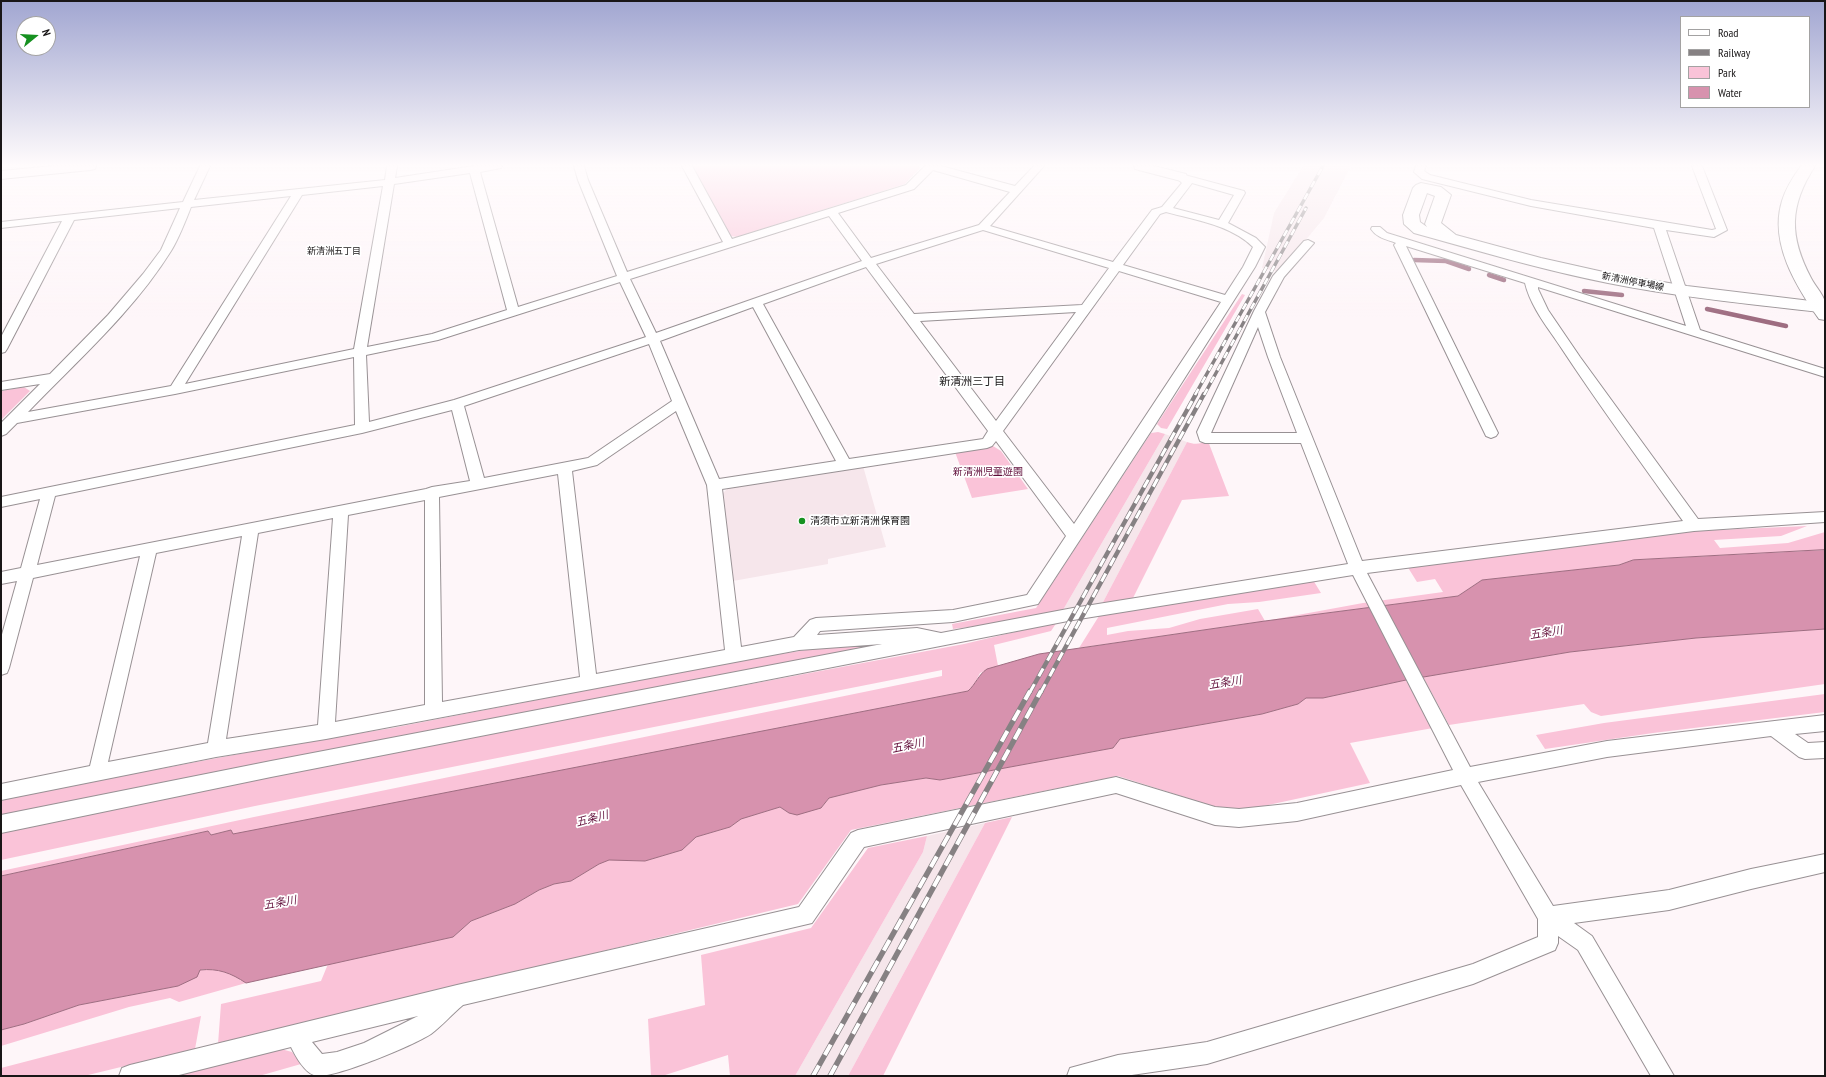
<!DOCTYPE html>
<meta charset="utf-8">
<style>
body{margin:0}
#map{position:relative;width:1826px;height:1077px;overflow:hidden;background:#fef6f9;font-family:"PT Sans Narrow",sans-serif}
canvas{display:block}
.frame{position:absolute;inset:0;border:2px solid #191617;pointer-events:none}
.legend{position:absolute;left:1680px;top:16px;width:130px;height:92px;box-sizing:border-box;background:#fff;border:1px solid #a3a2a2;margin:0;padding:5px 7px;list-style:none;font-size:12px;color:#191617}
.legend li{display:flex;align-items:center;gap:8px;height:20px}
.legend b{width:20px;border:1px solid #a3a2a2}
.north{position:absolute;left:16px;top:16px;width:40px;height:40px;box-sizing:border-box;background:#fff;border:1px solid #a3a2a2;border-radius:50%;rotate:72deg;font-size:11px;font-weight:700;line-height:16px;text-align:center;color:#191617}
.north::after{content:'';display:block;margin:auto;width:14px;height:18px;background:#169120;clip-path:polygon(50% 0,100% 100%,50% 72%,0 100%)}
</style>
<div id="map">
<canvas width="1826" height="1077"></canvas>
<div class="frame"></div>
<ul class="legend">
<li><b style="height:5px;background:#fff"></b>Road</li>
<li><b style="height:5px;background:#868183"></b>Railway</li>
<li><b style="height:11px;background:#fac3d8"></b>Park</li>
<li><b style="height:11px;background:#d792ae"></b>Water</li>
</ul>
<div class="north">N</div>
</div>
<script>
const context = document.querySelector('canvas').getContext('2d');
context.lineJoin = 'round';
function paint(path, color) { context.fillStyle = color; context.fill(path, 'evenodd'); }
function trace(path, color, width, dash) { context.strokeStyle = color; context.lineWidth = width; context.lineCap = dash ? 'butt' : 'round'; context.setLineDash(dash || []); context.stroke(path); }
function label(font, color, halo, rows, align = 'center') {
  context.font = font + ' "PT Sans Narrow","Noto Sans JP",sans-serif'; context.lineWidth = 3.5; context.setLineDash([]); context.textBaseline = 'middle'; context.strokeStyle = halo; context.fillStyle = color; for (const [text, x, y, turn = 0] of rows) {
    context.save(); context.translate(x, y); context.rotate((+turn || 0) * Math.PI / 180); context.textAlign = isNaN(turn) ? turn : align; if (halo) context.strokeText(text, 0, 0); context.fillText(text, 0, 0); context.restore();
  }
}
const built = new Path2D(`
 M 1303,166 L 1351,166 L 1324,218 L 1279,272 L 1262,268 L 1274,213 Z
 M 1165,434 L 1187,442 L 1102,604 L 1063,610 Z
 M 863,466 L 886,547 L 828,559 L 828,564 L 733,581 L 722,494 L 728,488 Z
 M 985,823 L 848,1076 L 795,1076 L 923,852 L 927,836 Z`);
const green = new Path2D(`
 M 692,166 L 918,166 L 920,168 L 905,184 L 737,237 L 731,236 Z
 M 1242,294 L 1245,295 L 1167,429 L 1161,428 L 1157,424 Z
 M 24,387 L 30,391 L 1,420 L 1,391 Z
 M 1158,432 L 1165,434 L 1063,610 L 993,624 L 953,629 L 952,624 L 1036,608 L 1151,433 Z
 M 1208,441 L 1229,496 L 1182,500 L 1132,600 L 1102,604 L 1187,442 C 1195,445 1200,444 1208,441 Z
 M 993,446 L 1001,451 L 1028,489 L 972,498 L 955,452 Z
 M 1807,526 L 1781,536 L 1714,540 L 1720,548 L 1788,543 L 1825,532 L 1825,550 L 1633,560 L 1619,565 L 1482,580 L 1458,596 L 1265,621 L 1079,648 L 1099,616 L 1313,580 L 1321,593 L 1259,602 L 1228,604 L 1107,628 L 1107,635 L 1128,631 L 1169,628 L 1200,619 L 1258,609 L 1265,621 L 1363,603 L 1443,592 L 1435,579 L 1417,582 L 1407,566 L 1536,551 L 1693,531 Z
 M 1057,622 L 1051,631 L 994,645 L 998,666 L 980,673 L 974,685 L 968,691 L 233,835 L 231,830 L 211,835 L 208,831 L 1,876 L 1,871 L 254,817 L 942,676 L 942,670 L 255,806 L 1,860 L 1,831 L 277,773 L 964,644 Z
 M 1825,629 L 1825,684 L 1601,716 L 1591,712 L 1584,704 L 1449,725 L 1423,677 L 1570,652 L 1696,638 Z
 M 904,641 L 1,818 L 1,799 L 21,795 L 281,746 L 392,728 L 737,661 L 812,649 Z
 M 1406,680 L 1433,728 L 1350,743 L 1370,783 L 1245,810 L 1228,811 L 1118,776 L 851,830 L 798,904 L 218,1044 L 221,1004 L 321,981 L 328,964 L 453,937 L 471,921 L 515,904 L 539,890 L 554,884 L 571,881 L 599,864 L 609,859 L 645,861 L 682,850 L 696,837 L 730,827 L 741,819 L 780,807 L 789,813 L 821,808 L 829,798 L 881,785 L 926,778 L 940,780 L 1113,748 L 1120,739 L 1262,714 L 1298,704 L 1306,698 L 1323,698 Z
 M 1825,694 L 1825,712 L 1653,733 L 1545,749 L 1536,735 L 1604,723 Z
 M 1012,817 L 883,1076 L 848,1076 L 985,823 Z
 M 927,836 L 923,852 L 795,1076 L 730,1076 L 728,1055 L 662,1076 L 651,1076 L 648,1019 L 705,1005 L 701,955 L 811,928 L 868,848 Z
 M 212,969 L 231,973 L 246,983 L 179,1002 L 170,998 L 129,1007 L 1,1046 L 1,1030 L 24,1024 L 79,1005 L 178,986 L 200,970 Z
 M 201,1016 L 195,1049 L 84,1076 L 1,1076 L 1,1068 Z
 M 281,1049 L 292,1052 L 301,1064 L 259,1076 L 170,1076 Z`);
const water = new Path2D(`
 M 1825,550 L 1825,629 L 1696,638 L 1570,652 L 1406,680 L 1323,698 L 1306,698 L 1298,704 L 1262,714 L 1120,739 L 1113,748 L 940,780 L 926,778 L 881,785 L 829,798 L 821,808 L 797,815 L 789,813 L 780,807 L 741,819 L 730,827 L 696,837 L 682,850 L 645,861 L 609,860 L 599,864 L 571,881 L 554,884 L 539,890 L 515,904 L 471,921 L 453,937 L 246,983 C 231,973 218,968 200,970 L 197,977 L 178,986 L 79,1005 L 24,1024 L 1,1030 L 1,876 L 208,831 L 211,835 L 231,830 L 233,834 L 968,691 C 976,684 978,675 987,669 L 1039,654 L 1265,621 L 1458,596 L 1482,580 L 1619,565 L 1633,560 Z`);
const stream = new Path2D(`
 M 1414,260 L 1446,261 L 1469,269
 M 1489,275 L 1504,280
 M 1584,291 L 1622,295
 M 1707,309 L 1786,326`);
const minor = new Path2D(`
 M 200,166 L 210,166 L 194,200 L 385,180 L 387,166 L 397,166 L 395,178 L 474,166 L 502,166 L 501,168 L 480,172 L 518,307 L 617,276 L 578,180 L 574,166 L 584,166 L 588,180 L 627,272 L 723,242 L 682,166 L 692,166 L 732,239 L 906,185 L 925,166 L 941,166 L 1015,186 L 1034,166 L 1044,166 L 990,226 L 1113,262 L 1152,210 L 1162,207 L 1182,183 L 1176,177 L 1177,175 L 1181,174 L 1244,191 L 1245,193 L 1228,223 L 1256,238 L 1265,247 L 1255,267 L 1153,428 L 1038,604 L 953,622 L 820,631 L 817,635 L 917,628 L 941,633 L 1073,608 L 1348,564 L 1301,443 L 1205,443 L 1200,441 L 1197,432 L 1254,311 L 1273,276 L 1304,241 L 1308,240 L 1314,243 L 1284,277 L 1265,312 L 1280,357 L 1362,561 L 1683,521 C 1642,464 1601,408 1562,349 C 1549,329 1531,308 1525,283 L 1406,246 L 1498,433 L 1496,436 L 1491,438 L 1486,436 L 1394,245 L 1396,243 C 1386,239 1377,238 1371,229 L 1372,227 L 1380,227 L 1387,233 L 1686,326 L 1654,228 L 1531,206 L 1422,179 L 1414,172 L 1416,166 L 1426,166 L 1424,171 L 1430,175 L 1531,200 L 1712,230 L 1716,229 L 1692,166 L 1702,166 L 1727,230 L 1714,237 L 1666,230 L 1700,330 L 1825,369 L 1825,377 L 1538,287 L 1538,289 L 1548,310 L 1580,357 L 1698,519 L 1825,512 L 1825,522 L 1694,531 L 1367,573 L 1470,767 L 1607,741 L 1825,715 L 1825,731 L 1795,734 L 1808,743 L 1825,742 L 1825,758 L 1805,759 L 1799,757 L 1771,736 L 1607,757 L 1478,782 L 1553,906 L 1669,890 L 1751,869 L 1825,854 L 1825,872 L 1751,889 L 1669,910 L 1574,923 L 1592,936 L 1674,1076 L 1651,1076 L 1578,950 L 1558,936 L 1558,943 L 1555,950 L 1473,984 L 1207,1064 L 1125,1076 L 1067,1076 L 1070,1068 L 1118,1055 L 1207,1042 L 1473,964 L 1538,937 L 1538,919 L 1461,785 L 1297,821 L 1239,827 L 1215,825 L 1116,793 L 864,847 L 812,923 L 463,1005 C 452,1014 442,1026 431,1034 C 412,1046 338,1077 317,1076 C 305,1074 296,1057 291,1047 L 175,1076 L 119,1076 L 122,1068 L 130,1065 L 457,985 L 799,907 L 851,833 L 858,830 L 1116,777 L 1215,807 L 1239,809 L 1297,803 L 1453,770 L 1353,575 L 1073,620 L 271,777 L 1,833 L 1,815 L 271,761 L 882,644 L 799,650 L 326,739 L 216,757 L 1,800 L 1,784 L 90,766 L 140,556 L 33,578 L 9,668 L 7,673 L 1,675 L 1,638 L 17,581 L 1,584 L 1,572 L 21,568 L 40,499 L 1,507 L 1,497 L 355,425 L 354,357 L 175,394 L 17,423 L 6,434 L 1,436 L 1,423 L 40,384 L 1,390 L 1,382 L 50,374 L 108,315 L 143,274 L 161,250 L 180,208 L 74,220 L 7,349 L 5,352 L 1,353 L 1,337 L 62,221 L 1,228 L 1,222 L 183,202 ZM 933,170 L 1010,192 L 979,225 L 871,258 L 838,213 L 914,189 ZM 470,173 L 507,310 L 432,334 L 367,347 L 394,184 ZM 1192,183 L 1234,195 L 1219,220 L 1173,208 ZM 383,186 L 354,349 L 185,384 L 302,195 ZM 291,196 L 171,386 L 28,412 C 77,361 133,312 171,251 C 179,238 185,222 191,207 ZM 1166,212 C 1195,220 1231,225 1253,247 L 1243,267 L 1225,295 L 1123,265 L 1160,214 ZM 829,216 L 862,261 L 656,333 L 630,279 ZM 983,230 L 1109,268 L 1082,305 L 914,314 L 876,264 ZM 866,267 L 988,431 L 983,439 L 849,459 L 763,304 ZM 1119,271 L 1221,302 L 1074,524 L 1003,431 ZM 620,282 L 646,337 L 454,400 L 369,422 L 366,355 L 438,340 ZM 753,307 L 836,461 L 719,479 L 660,341 ZM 1076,312 L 996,421 L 920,321 ZM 1258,327 L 1268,357 L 1297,433 L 1211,433 ZM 649,344 L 672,401 L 588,458 L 484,478 L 464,406 ZM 452,410 L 470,481 L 432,487 L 426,489 L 37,565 L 55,496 L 362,433 ZM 676,411 L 707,485 L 725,650 L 596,674 L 572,471 L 597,465 ZM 996,441 L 1066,536 L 1027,595 L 953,610 L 816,618 L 810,620 L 794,637 L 741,647 L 722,489 L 987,448 L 992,446 ZM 558,474 L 580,677 L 442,702 L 439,497 ZM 425,500 L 425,705 L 335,722 L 348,515 ZM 333,518 L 318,725 L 226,739 L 258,533 ZM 242,536 L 208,743 L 108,762 L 156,553 ZM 418,1016 L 364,1043 L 337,1052 L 322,1054 L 312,1042 Z`);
const tertiary = new Path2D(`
 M 53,166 L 96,166 L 95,169 L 90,170 L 1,179 L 1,171 Z
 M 1134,166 L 1154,166 L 1186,174 L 1187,177 L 1186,180 L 1181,181 L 1135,169 Z`);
const secondary = new Path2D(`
 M 1421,183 L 1441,187 L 1451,195 L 1441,223 L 1456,235 L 1541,258 L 1608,273 L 1687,286 L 1819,302 L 1825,303 L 1825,311 L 1819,312 C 1749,304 1678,297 1608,283 C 1543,270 1479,251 1414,233 L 1404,224 L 1403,215 L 1413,188 L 1416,185 ZM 1427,193 L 1435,196 L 1425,224 L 1427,227 L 1420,222 L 1419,215 Z`);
const primary = new Path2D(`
 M 1801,166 L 1815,166 C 1789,206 1789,236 1811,278 C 1815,286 1823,294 1825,302 C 1826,307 1825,315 1825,320 L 1819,319 C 1796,286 1769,243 1782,201 C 1786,188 1793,177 1801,166 Z`);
const railFar2 = new Path2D(`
 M 1195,395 L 1323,166
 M 1204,395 L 1306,208`);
const railFar1 = new Path2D(`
 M 1030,692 L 1196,394
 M 1041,692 L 1204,394`);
const rail = new Path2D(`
 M 813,1076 L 1030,691
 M 830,1076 L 1041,691`);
const markers = [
 [802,521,4,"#169120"]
];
const farNeighbourhoodnames = [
 ["新清洲五丁目",334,251]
];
const farStreetnames = [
 ["新清洲停車場線",1633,282,11]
];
const parkNames = [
 ["新清洲児童遊園",988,472]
];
const poiNames = [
 ["清須市立新清洲保育園",810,521]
];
const neighbourhoodNames = [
 ["新清洲三丁目",972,382]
];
const waterNames = [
 ["五条川",1546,633,-9],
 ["五条川",1225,683,-9],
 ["五条川",908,746,-12],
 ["五条川",592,819,-15],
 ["五条川",280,903,-10]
];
paint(built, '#f6e6eb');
paint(green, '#fac3d8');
paint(water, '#d792ae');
trace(water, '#9e6d81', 1);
trace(stream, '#9e6d81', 4.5);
trace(minor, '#989194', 2);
trace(tertiary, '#989194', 2);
trace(secondary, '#989194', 2);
trace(primary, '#989194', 2);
paint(minor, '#fff');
paint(tertiary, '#fff');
paint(secondary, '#fff');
paint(primary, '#fff');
trace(railFar2, '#868183', 3.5);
trace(railFar1, '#868183', 4.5);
trace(rail, '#868183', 5.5);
trace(railFar2, '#fff', 2.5, [7]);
trace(railFar1, '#fff', 3, [9]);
trace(rail, '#fff', 4, [12]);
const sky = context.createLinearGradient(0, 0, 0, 317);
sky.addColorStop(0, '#a1a6d1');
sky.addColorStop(0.52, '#fffbfc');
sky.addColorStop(1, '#fffbfc00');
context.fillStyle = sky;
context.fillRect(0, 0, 1826, 317);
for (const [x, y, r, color] of markers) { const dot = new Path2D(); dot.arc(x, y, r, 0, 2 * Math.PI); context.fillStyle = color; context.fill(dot); trace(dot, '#fff', 1.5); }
label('9px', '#191617', '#fff', farNeighbourhoodnames);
label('9px', '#191617', '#fff', farStreetnames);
label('10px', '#5e0b38', '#fff', parkNames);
label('10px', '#191617', '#fff', poiNames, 'left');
label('11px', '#191617', '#fff', neighbourhoodNames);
label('italic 11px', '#671640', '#fff', waterNames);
</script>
